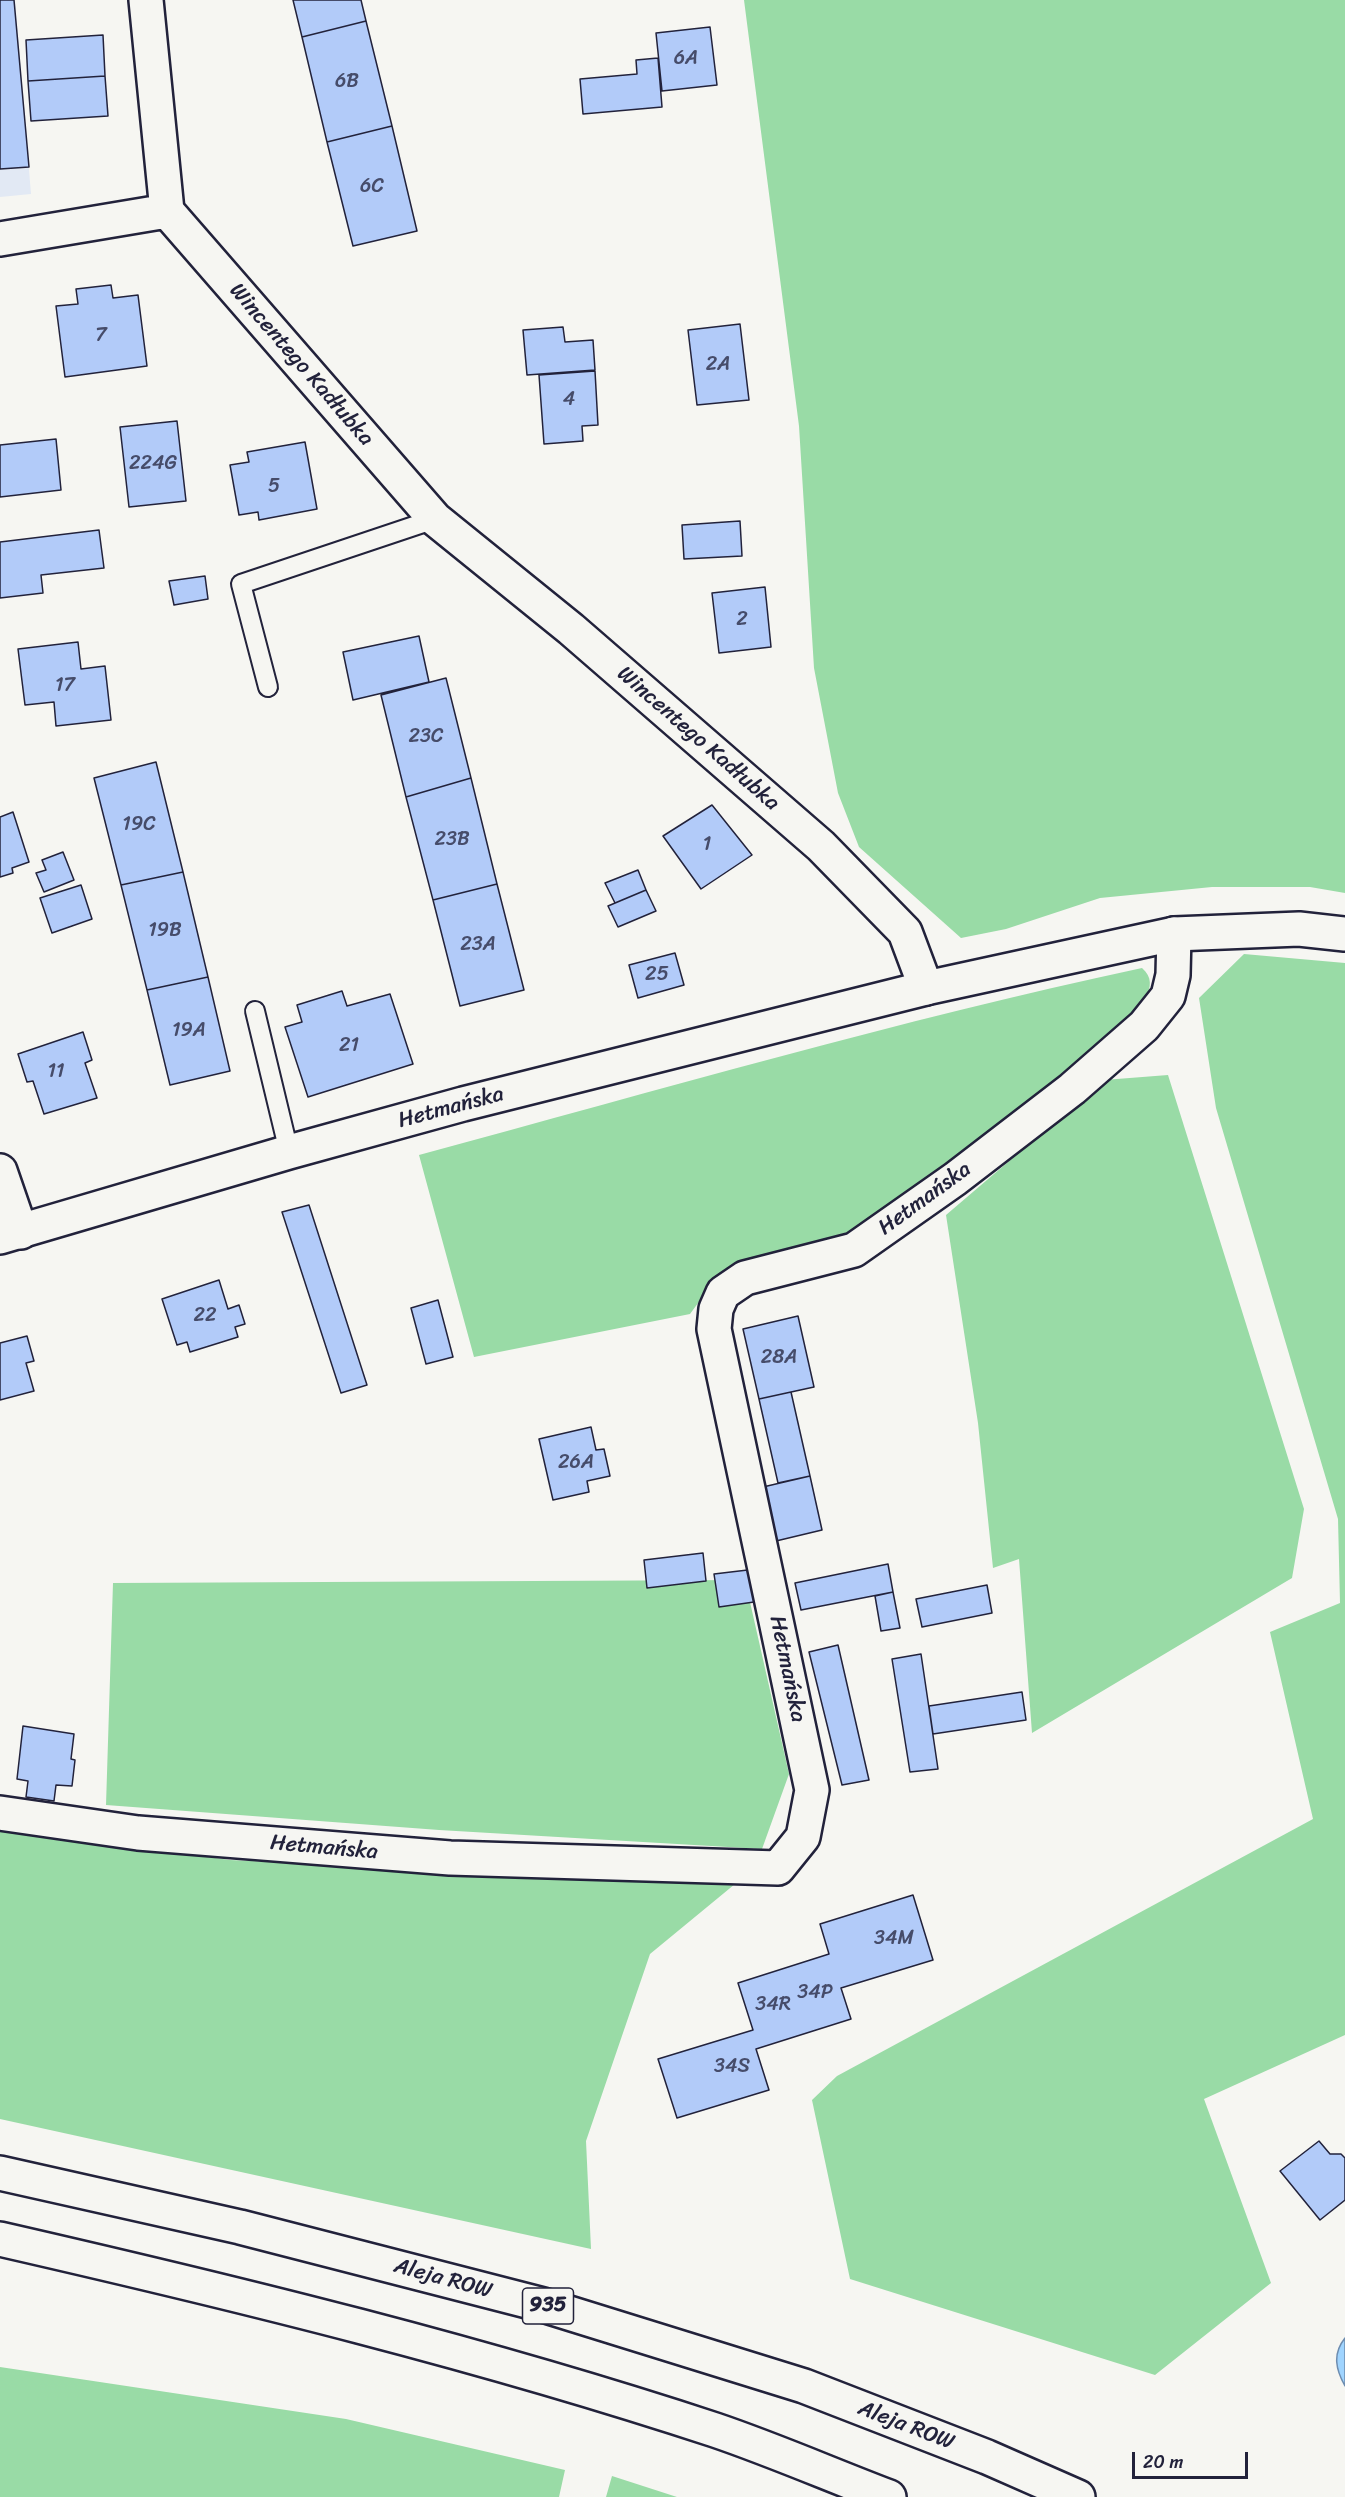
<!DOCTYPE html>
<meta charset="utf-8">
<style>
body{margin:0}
#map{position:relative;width:1345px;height:2497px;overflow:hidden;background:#f6f6f2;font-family:Sriracha,sans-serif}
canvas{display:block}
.scale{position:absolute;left:1132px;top:2452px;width:116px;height:27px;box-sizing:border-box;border:3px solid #22223b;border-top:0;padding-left:8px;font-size:18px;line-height:21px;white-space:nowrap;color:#22223b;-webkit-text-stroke:4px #f6f6f2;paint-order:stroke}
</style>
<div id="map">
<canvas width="1345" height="2497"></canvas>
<div class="scale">20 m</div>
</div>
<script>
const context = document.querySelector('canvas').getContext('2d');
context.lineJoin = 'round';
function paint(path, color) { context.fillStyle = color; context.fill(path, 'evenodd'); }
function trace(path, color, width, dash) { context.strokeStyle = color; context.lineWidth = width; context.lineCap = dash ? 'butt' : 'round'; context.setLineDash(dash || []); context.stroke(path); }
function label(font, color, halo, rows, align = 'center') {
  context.font = font + ' Sriracha,sans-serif'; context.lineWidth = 6; context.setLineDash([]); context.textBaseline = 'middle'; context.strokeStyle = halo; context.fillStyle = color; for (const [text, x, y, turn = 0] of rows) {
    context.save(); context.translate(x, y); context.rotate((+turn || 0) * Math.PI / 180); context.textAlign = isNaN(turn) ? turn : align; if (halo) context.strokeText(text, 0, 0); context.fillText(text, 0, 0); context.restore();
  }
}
const built = new Path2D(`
 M 0,0 L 15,0 L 31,194 L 0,197 Z`);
const green = new Path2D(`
 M 744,0 L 1345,0 L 1345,893 L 1310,887 L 1212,887 L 1100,898 L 1006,929 L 961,938 L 859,847 L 838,793 L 814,668 L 799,426 Z
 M 1244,954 L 1345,963 L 1345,2035 L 1204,2099 L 1271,2283 L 1155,2375 L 850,2279 L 812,2100 L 837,2076 L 1313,1819 L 1270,1632 L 1340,1603 L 1338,1519 L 1216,1108 L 1199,998 Z
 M 1142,968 C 1163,986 1137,1009 1124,1025 L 874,1221 L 846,1239 L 725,1278 L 701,1299 L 690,1314 L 474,1357 L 419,1155 C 659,1090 899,1020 1142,968 Z
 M 1168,1075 L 1304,1509 L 1292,1578 L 1032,1733 L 1019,1559 L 993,1568 L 978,1423 L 946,1215 L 1104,1080 Z
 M 745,1580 L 789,1774 L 762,1849 L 439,1830 L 106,1805 L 113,1583 Z
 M 0,1829 L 230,1860 L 735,1884 L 650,1954 L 586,2141 L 591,2249 L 0,2119 Z
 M 0,2367 L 346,2419 L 565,2470 L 559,2497 L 0,2497 Z
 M 612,2476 L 677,2497 L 606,2497 Z`);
const water = new Path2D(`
 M 1345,2338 L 1345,2386 C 1336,2370 1332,2354 1345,2338 Z`);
const building = new Path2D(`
 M 0,0 L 14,0 L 29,167 L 0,169 Z
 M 293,0 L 361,0 L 366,21 L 302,37 Z
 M 366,21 L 392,126 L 327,142 L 302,37 Z
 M 710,27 L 717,85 L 662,91 L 656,33 Z
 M 103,35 L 105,76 L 28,81 L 26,40 Z
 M 658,58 L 662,107 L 583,114 L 580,79 L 637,74 L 636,60 Z
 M 105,76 L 108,116 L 31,121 L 28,81 Z
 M 392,126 L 417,231 L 353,246 L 327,142 Z
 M 111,285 L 113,298 L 138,295 L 147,366 L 65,377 L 56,306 L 78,304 L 76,289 Z
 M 740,324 L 749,400 L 697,405 L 688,330 Z
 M 563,327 L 565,342 L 593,340 L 595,370 L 527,375 L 523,330 Z
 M 595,371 L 598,425 L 582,426 L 583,441 L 544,444 L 539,375 Z
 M 177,421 L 186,501 L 129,507 L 120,427 Z
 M 56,439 L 61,490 L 0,497 L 0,445 Z
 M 305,442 L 317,509 L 259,520 L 258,512 L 239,515 L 230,465 L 249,462 L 247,452 Z
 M 740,521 L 742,556 L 684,559 L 682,525 Z
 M 99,530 L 104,568 L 41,575 L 43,593 L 0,598 L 0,542 Z
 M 205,576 L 208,599 L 174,605 L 169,581 Z
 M 765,587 L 771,647 L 719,653 L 712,593 Z
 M 419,636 L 429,682 L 353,700 L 343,652 Z
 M 78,642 L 81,669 L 105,666 L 111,720 L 56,726 L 54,702 L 25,705 L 18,649 Z
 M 446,678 L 471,778 L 406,797 L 381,695 Z
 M 156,762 L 183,872 L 121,885 L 94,778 Z
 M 471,778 L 497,884 L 433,900 L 406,797 Z
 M 712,805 L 752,855 L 701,889 L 663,836 Z
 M 13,812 L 29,862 L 12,868 L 13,873 L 0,877 L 0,817 Z
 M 63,852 L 74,880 L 44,892 L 36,873 L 46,870 L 42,860 Z
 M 638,870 L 646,890 L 615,903 L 605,883 Z
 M 183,872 L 208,977 L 147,990 L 121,885 Z
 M 497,884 L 524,990 L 460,1006 L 433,900 Z
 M 81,885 L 92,919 L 52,933 L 40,898 Z
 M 646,890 L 656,911 L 618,927 L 608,906 Z
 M 675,953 L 684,985 L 638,998 L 629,965 Z
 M 208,977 L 230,1071 L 170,1085 L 147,990 Z
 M 342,991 L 347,1006 L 390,994 L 413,1064 L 308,1097 L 285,1027 L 302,1022 L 297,1005 Z
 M 83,1032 L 92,1060 L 85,1063 L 97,1098 L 44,1114 L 33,1081 L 27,1082 L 18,1054 Z
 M 309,1205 L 367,1385 L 341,1393 L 282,1212 Z
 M 219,1280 L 228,1309 L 239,1305 L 245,1324 L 235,1327 L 238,1337 L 190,1352 L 187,1342 L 177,1345 L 162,1299 Z
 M 438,1300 L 453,1357 L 426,1364 L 411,1308 Z
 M 798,1316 L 814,1387 L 759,1399 L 743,1329 Z
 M 27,1336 L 34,1361 L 26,1363 L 34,1391 L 0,1400 L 0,1343 Z
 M 791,1392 L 810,1476 L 778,1483 L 759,1399 Z
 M 591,1427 L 596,1450 L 604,1449 L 610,1476 L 587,1481 L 589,1492 L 553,1500 L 539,1439 Z
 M 810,1476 L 822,1530 L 776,1541 L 763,1487 Z
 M 703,1553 L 706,1581 L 647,1588 L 644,1560 Z
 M 888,1564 L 893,1592 L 801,1610 L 795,1583 Z
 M 756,1569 L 761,1601 L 719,1607 L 714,1574 Z
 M 987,1585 L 992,1613 L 922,1627 L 916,1599 Z
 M 893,1592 L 900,1628 L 881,1631 L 875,1596 Z
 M 838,1645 L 869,1780 L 842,1785 L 809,1652 Z
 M 921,1654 L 938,1769 L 910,1772 L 892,1659 Z
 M 1022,1692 L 1026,1720 L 933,1734 L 929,1706 Z
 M 23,1726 L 74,1734 L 71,1759 L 75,1760 L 72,1786 L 56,1785 L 54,1801 L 26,1797 L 28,1781 L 17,1779 Z
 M 913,1895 L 933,1960 L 841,1988 L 851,2019 L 756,2049 L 769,2090 L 677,2118 L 658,2059 L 753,2030 L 738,1983 L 829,1954 L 820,1924 Z
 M 1319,2141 L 1330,2154 L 1341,2154 L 1345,2158 L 1345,2200 L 1320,2220 L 1280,2171 Z`);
const lane = new Path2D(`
 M 268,687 L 241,584 L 435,519
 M 255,1011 L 289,1152`);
const street = new Path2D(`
 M 146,0 L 167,211
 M 0,239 L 167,211 L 435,519 L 571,629 L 821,846 L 905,932 L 926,988
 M 0,1171 L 21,1232
 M 0,1813 L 138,1833 L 450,1858 L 778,1868 L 803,1837 L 812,1790 L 714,1329 L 716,1309 L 723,1293 L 745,1278 L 854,1250 L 955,1179 L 1072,1089 L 1144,1026 L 1168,996 L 1173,975 L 1174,934`);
const secondary = new Path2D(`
 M 0,1237 L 289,1152 L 463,1104 L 926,988 L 1174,934 L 1299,929 L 1345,934`);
const primary = new Path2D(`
 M 0,2173 L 240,2227 L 543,2305 L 804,2386 L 987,2457 L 1078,2497
 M 0,2239 C 240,2294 481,2353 715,2430 C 774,2450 831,2475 889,2497`);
const numberNames = [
 ["6A",686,59],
 ["6B",347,82],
 ["6C",372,187],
 ["7",101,336],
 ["2A",718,365],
 ["4",569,400],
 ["224G",153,464],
 ["5",274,487],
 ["2",742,620],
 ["17",65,686],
 ["23C",426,737],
 ["19C",139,825],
 ["23B",452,840],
 ["1",707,845],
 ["19B",165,931],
 ["23A",478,945],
 ["25",657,975],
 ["19A",189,1031],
 ["21",349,1046],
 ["11",56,1072],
 ["22",205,1316],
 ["28A",779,1358],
 ["26A",576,1463],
 ["34M",894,1939],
 ["34P",815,1993],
 ["34R",773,2005],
 ["34S",732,2067]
];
const shields = [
 [548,2306,51]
];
const shieldNames = [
 ["935",548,2306]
];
const streetNames = [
 ["Wincentego Kadłubka",301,365,49],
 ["Wincentego Kadłubka",698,739,41],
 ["Hetmańska",451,1108,-15],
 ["Hetmańska",925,1199,-36],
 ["Hetmańska",787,1669,78],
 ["Hetmańska",324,1848,5],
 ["Aleja ROW",443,2279,15],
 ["Aleja ROW",906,2426,21]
];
paint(built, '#e2e9f4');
paint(green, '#99dba6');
paint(water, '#a0d4fe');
trace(water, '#6e8db0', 1.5);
paint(building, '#b2cbf9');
trace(building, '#22223b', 1.5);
trace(lane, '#22223b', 22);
trace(street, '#22223b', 38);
trace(secondary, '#22223b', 38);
trace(primary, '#22223b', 38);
trace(lane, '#f6f6f2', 18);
trace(street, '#f6f6f2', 33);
trace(secondary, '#f6f6f2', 33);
trace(primary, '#f6f6f2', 33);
label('20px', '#464c6a', null, numberNames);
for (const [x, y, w] of shields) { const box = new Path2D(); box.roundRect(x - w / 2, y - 18, w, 36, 4.5); context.fillStyle = '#f6f6f2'; context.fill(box); trace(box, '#22223b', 1.5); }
label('bold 21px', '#22223b', null, shieldNames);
label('22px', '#22223b', '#f6f6f2', streetNames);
</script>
